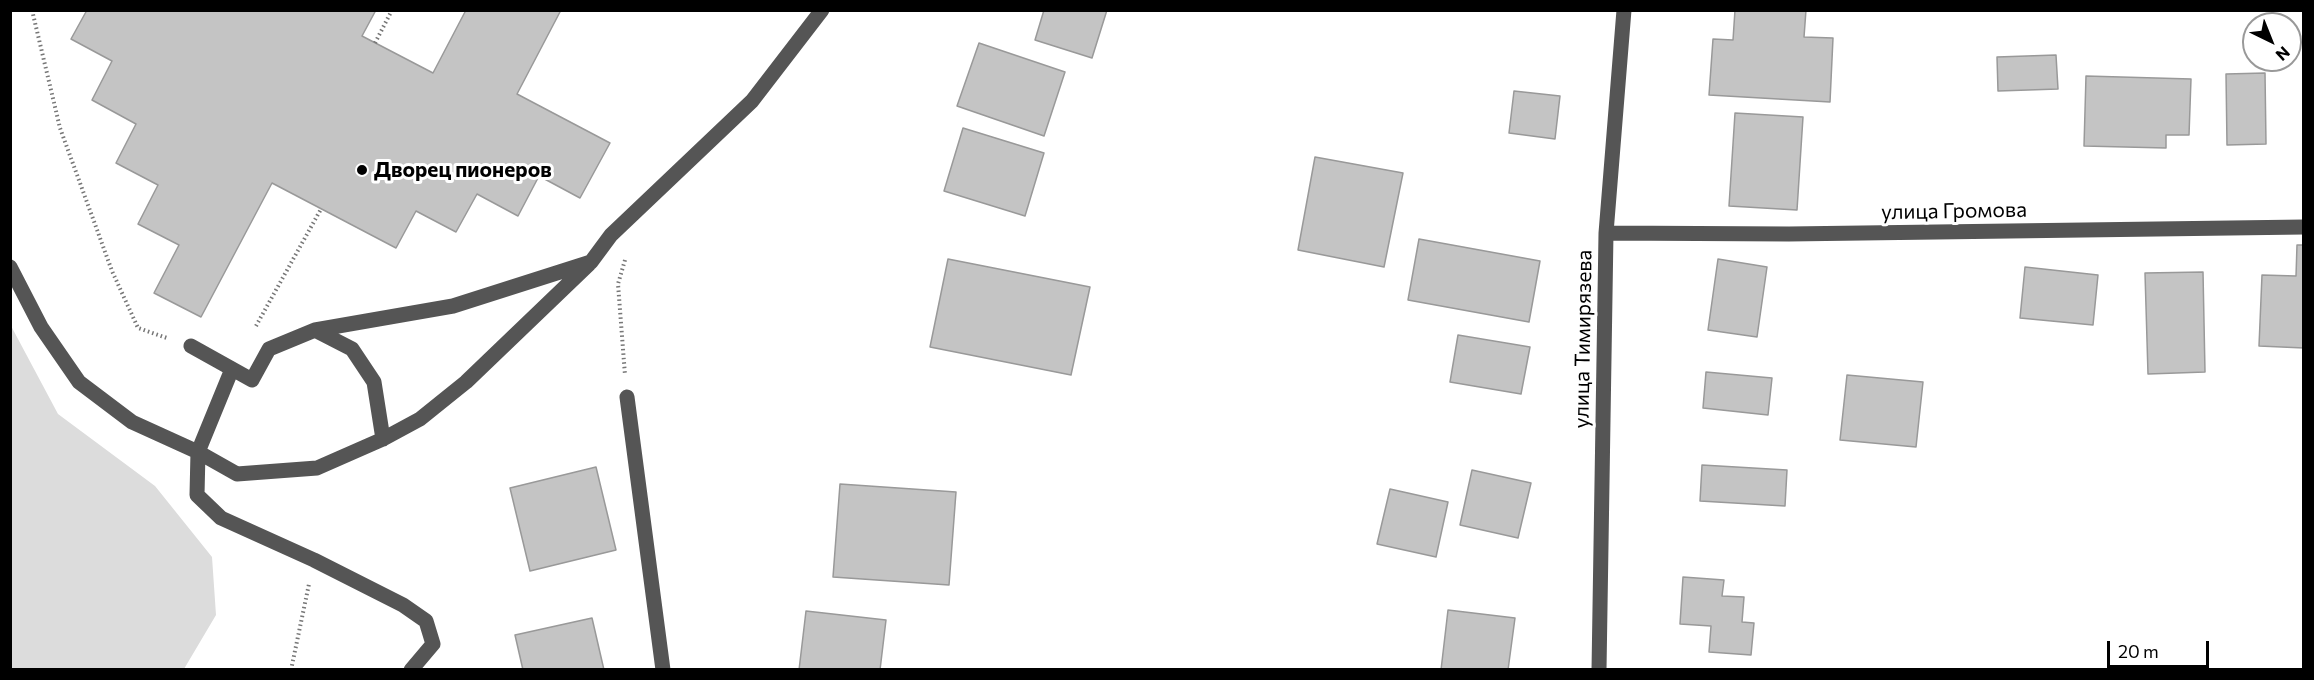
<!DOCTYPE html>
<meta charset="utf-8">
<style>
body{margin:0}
#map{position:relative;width:2314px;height:680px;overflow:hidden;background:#fff;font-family:Commissioner,sans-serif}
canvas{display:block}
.frame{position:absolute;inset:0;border:12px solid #000;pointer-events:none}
.north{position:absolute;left:2242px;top:12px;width:60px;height:60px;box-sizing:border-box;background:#fff;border:2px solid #999;border-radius:50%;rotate:137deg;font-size:16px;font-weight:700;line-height:24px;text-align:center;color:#000}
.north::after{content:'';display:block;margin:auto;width:21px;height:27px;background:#000;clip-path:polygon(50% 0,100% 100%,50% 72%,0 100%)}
.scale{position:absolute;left:2107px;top:641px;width:102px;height:27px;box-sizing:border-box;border:3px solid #000;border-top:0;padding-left:8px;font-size:18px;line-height:21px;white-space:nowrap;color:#000;-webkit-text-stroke:4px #fff;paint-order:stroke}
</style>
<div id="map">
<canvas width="2314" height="680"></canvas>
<div class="frame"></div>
<div class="north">N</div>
<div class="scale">20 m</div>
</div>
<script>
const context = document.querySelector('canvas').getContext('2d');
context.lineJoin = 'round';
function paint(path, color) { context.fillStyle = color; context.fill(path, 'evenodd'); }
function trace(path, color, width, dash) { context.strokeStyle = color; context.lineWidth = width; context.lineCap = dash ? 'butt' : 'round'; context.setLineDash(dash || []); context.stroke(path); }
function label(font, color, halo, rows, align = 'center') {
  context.font = font + ' Commissioner,sans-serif'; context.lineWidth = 6; context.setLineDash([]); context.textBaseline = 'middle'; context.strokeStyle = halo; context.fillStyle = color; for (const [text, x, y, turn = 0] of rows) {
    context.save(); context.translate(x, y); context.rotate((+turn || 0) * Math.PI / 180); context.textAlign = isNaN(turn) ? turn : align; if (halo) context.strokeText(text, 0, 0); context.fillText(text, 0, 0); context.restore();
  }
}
const green = new Path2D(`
 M 10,324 L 58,414 L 155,486 L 212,557 L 216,615 L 184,669 L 11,669 Z`);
const building = new Path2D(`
 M 87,10 L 376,10 L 362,36 L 433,73 L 466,10 L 561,10 L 517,94 L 610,143 L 580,198 L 539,176 L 518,216 L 477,194 L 456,232 L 416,211 L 396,248 L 272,183 L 201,317 L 154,293 L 179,245 L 138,224 L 158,185 L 116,163 L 136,124 L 92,100 L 112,61 L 71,39 Z
 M 1044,10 L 1107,10 L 1092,58 L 1035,40 Z
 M 1735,10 L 1806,10 L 1804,37 L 1833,38 L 1830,102 L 1709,95 L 1713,39 L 1733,40 Z
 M 979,43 L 1065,72 L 1044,136 L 957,106 Z
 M 2056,55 L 2058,89 L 1998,91 L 1997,57 Z
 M 2265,73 L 2266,144 L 2227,145 L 2226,74 Z
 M 2086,76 L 2191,79 L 2189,135 L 2166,135 L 2166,148 L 2084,146 Z
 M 1514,91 L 1560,96 L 1555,139 L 1509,133 Z
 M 1735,113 L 1803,117 L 1797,210 L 1729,206 Z
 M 963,128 L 1044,153 L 1025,216 L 944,191 Z
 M 1315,157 L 1403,173 L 1384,267 L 1298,250 Z
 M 1419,239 L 1540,261 L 1529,322 L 1408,300 Z
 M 2297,245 L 2304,245 L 2304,348 L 2259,346 L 2262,275 L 2296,276 Z
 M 948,259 L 1090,287 L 1071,375 L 930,347 Z
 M 1718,259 L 1767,267 L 1757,337 L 1708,330 Z
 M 2025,267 L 2098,275 L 2093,325 L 2020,318 Z
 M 2203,272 L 2205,372 L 2148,374 L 2145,273 Z
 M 1458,335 L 1530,347 L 1521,394 L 1450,382 Z
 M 1706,372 L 1772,378 L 1768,415 L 1703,408 Z
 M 1847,375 L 1923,382 L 1916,447 L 1840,440 Z
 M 1702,465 L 1787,470 L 1785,506 L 1700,501 Z
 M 596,467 L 616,550 L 530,571 L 510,488 Z
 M 1472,470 L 1531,483 L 1518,538 L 1460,525 Z
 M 840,484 L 956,492 L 949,585 L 833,577 Z
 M 1390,489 L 1448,502 L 1436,557 L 1377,544 Z
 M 1683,577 L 1724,580 L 1722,596 L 1744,597 L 1742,622 L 1754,623 L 1751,655 L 1709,652 L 1711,626 L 1680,624 Z
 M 1448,610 L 1515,618 L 1508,670 L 1441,670 Z
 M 806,611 L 886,620 L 880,670 L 799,670 Z
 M 592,618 L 604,670 L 523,670 L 515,635 Z`);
const path = new Path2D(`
 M 32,10 L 60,128 L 112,271 L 138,328 L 167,338
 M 375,43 L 392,10
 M 625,260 L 618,284 L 625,375
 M 256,326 L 321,209
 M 291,670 L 309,584`);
const minor = new Path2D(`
 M 1606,233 L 1789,234 L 2304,227
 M 10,267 L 41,327 L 79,382 L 132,422 L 198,452 L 237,474 L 317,468 L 383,439 L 420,419 L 466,382 L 589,264
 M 315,330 L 352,349 L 374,382 L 383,439
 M 191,346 L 252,380 L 269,349 L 315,330 L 453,306 L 591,262 L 611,235 L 752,101 L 822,10
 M 232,369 L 198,452 L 197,495 L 221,518 L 314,560 L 403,605 L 426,621 L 433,644 L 411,670
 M 627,397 L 663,670
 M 1599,670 L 1606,233 L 1624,10`);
const markers = [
 [362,170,6,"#000"]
];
const poiNames = [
 ["Дворец пионеров",374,170]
];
const streetNames = [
 ["улица Громова",1954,211,-1],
 ["улица Тимирязева",1583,339,-89]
];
paint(green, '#dcdcdc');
paint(building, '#c4c4c4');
trace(building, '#999', 1.5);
trace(path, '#777', 4, [1.5, 3]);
trace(minor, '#555', 15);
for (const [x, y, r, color] of markers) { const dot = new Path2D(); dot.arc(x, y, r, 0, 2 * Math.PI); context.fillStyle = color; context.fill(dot); trace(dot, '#fff', 2); }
label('bold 21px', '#000', '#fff', poiNames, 'left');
label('21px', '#000', '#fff', streetNames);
</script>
